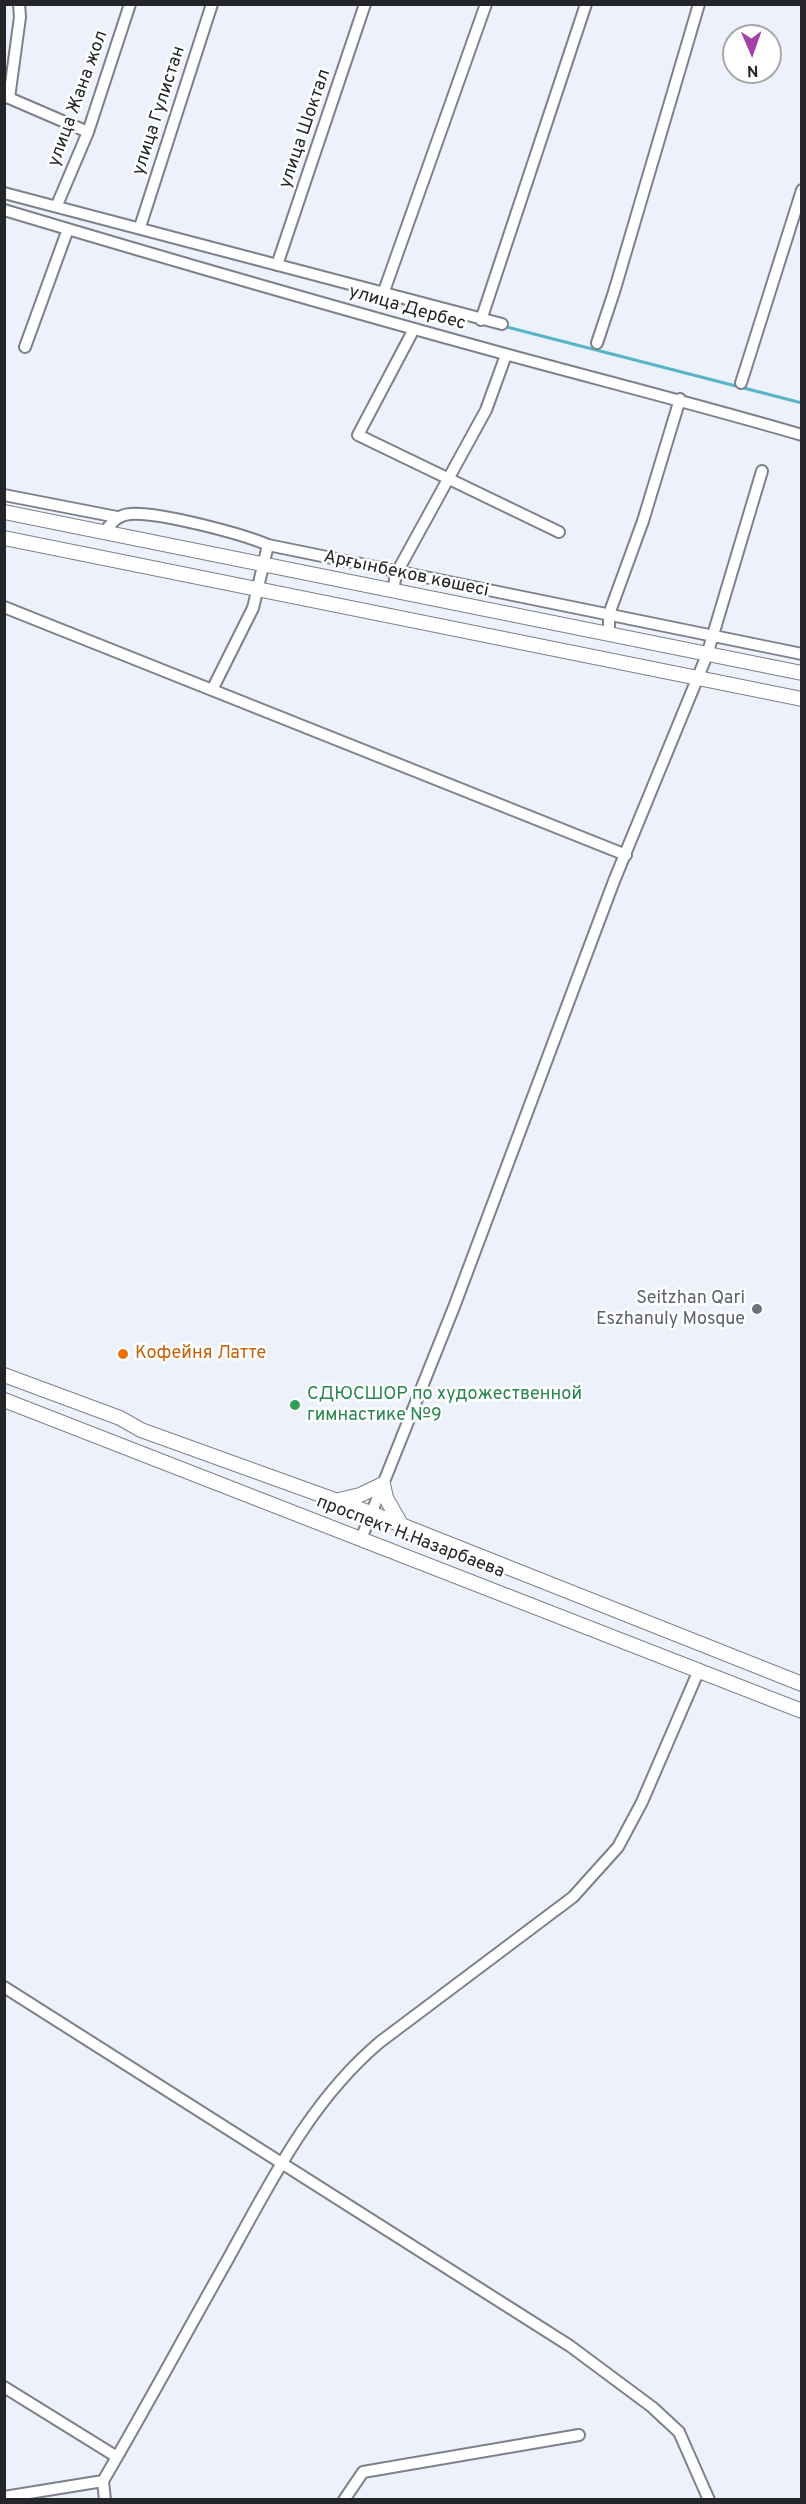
<!DOCTYPE html>
<meta charset="utf-8">
<style>
body{margin:0}
#map{position:relative;width:806px;height:2504px;overflow:hidden;background:#ecf1fc;font-family:Overpass,sans-serif}
canvas{display:block}
.frame{position:absolute;inset:0;border:6px solid #232529;pointer-events:none}
.north{position:absolute;left:722px;top:24px;width:60px;height:60px;box-sizing:border-box;background:#fff;border:2px solid #a7a8a9;border-radius:50%;rotate:178deg;font-size:16px;font-weight:700;line-height:24px;text-align:center;color:#232529}
.north::after{content:'';display:block;margin:auto;width:21px;height:27px;background:#a642a7;clip-path:polygon(50% 0,100% 100%,50% 72%,0 100%)}
</style>
<div id="map">
<canvas width="806" height="2504"></canvas>
<div class="frame"></div>
<div class="north">N</div>
</div>
<script>
const context = document.querySelector('canvas').getContext('2d');
context.lineJoin = 'round';
function trace(path, color, width, dash) { context.strokeStyle = color; context.lineWidth = width; context.lineCap = dash ? 'butt' : 'round'; context.setLineDash(dash || []); context.stroke(path); }
function label(font, color, halo, rows, align = 'center') {
  context.font = font + ' Overpass,sans-serif'; context.lineWidth = 5; context.setLineDash([]); context.textBaseline = 'middle'; context.strokeStyle = halo; context.fillStyle = color; for (const [text, x, y, turn = 0] of rows) {
    context.save(); context.translate(x, y); context.rotate((+turn || 0) * Math.PI / 180); context.textAlign = isNaN(turn) ? turn : align; if (halo) context.strokeText(text, 0, 0); context.fillText(text, 0, 0); context.restore();
  }
}
const stream = new Path2D(`
 M 503,326 L 802,403`);
const minor = new Path2D(`
 M 19,4 L 20,17 L 9,98 L 88,132
 M 4,193 L 502,324
 M 57,205 L 88,132 L 130,4
 M 4,210 C 171,260 337,308 505,354 C 604,381 703,406 802,435
 M 140,227 L 212,4
 M 277,265 L 365,4
 M 383,294 L 486,4
 M 481,320 L 586,4
 M 414,329 L 358,435 L 559,532
 M 597,343 L 614,292 L 699,4
 M 25,347 L 68,229
 M 741,383 L 802,190
 M 4,495 L 117,517
 M 104,532 C 112,523 117,515 130,514 C 156,511 243,534 268,545 L 253,608 L 212,690
 M 268,545 L 802,654
 M 393,591 L 396,574 L 486,410 L 506,355
 M 4,607 L 626,855
 M 609,634 L 609,614 L 643,521 L 680,399
 M 361,1539 L 454,1307 L 614,881 L 707,655 L 762,471
 M 4,1987 L 570,2346 L 652,2407 L 679,2432 L 709,2500
 M 4,2387 L 117,2457
 M 4,2497 L 103,2481
 M 105,2500 L 103,2481 C 146,2408 186,2333 228,2259 C 271,2181 311,2100 380,2042 L 573,1897 L 618,1847 L 642,1802 L 699,1670
 M 344,2500 L 363,2472 L 579,2435`);
const major = new Path2D(`
 M 4,512 L 802,673
 M 4,538 L 802,699
 M 4,1375 L 120,1418 L 141,1430 L 371,1513 L 802,1684
 M 4,1400 L 802,1711
 M 335,1501 L 360,1495 L 383,1484 L 386,1498 L 402,1526`);
const markers = [
 [757,1309,6,"#6b7280"],
 [123,1354,6,"#e8710a"],
 [295,1405,6,"#2e9e5b"]
];
const streetNames = [
 ["улица Жана жол",79,99,-70],
 ["улица Гулистан",160,111,-72],
 ["улица Шоктал",306,129,-71],
 ["улица Дербес",407,309,16],
 ["Арғынбеков көшесі",406,575,12],
 ["проспект Н.Назарбаева",410,1538,21]
];
const worshipNames = [
 ["Seitzhan Qari",745,1299],
 ["Eszhanuly Mosque",745,1320]
];
const foodNames = [
 ["Кофейня Латте",135,1354]
];
const leisureNames = [
 ["СДЮСШОР по художественной",307,1395],
 ["гимнастике №9",307,1416]
];
trace(stream, '#57b5c6', 3);
trace(minor, '#7c818a', 14);
trace(major, '#7c818a', 16);
trace(minor, '#fff', 10);
trace(major, '#fff', 14);
for (const [x, y, r, color] of markers) { const dot = new Path2D(); dot.arc(x, y, r, 0, 2 * Math.PI); context.fillStyle = color; context.fill(dot); trace(dot, '#fff', 2); }
label('18px', '#232529', '#fff', streetNames);
label('18px', '#5b616d', '#fff', worshipNames, 'right');
label('18px', '#c56008', '#fff', foodNames, 'left');
label('18px', '#27864d', '#fff', leisureNames, 'left');
</script>
